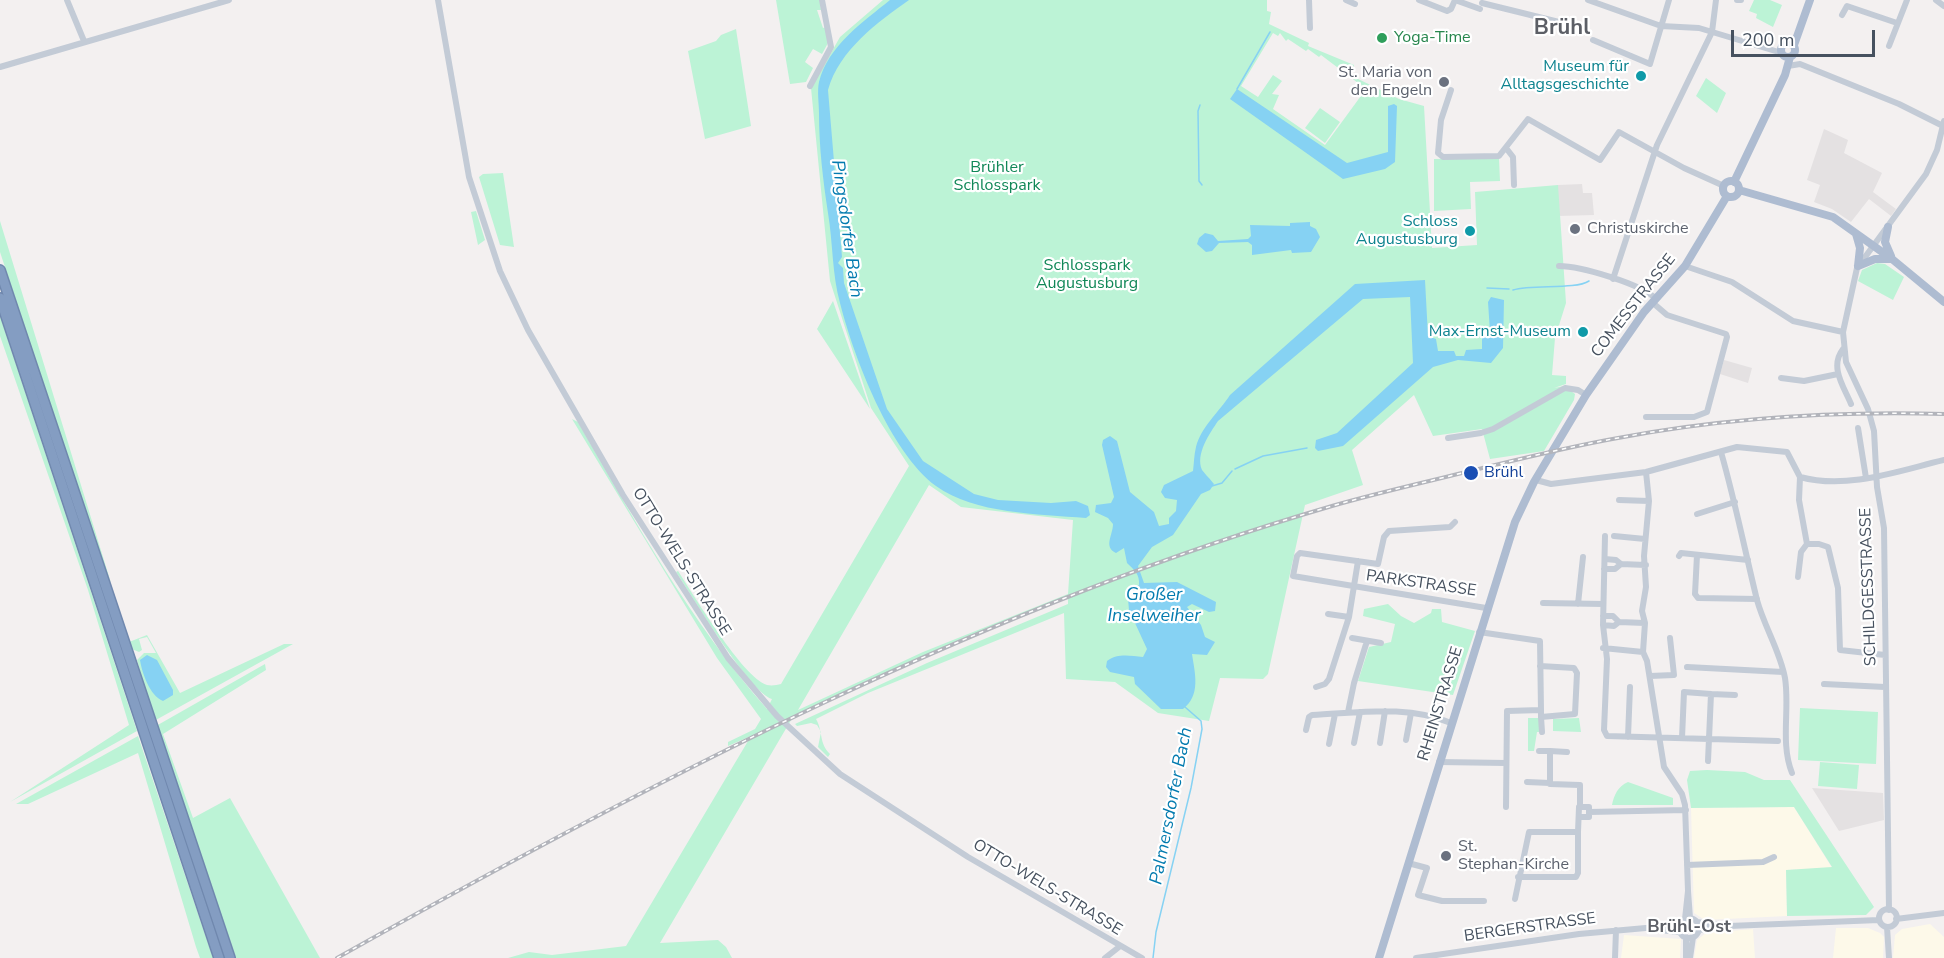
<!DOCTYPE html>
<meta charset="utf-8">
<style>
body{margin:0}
#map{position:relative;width:1944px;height:958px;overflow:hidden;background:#f3f0f0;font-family:"Nunito Sans",sans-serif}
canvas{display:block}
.scale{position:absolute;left:1731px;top:30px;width:144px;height:27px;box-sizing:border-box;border:3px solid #46515f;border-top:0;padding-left:8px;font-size:18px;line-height:21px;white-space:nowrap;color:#46515f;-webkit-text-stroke:4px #fff;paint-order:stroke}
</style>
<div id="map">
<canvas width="1944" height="958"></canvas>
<div class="scale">200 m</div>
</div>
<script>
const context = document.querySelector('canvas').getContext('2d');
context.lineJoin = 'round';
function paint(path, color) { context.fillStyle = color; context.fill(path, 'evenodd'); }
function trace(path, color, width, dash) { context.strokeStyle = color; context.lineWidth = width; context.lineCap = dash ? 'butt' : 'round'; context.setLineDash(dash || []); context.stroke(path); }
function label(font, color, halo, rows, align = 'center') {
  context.font = font + ' "Nunito Sans",sans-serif'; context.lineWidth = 4.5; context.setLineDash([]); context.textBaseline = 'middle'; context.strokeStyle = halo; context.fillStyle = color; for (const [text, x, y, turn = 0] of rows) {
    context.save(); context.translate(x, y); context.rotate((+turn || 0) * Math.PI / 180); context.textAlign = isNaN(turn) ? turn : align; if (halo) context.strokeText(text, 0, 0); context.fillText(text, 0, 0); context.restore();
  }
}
const commercial = new Path2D(`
 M 1794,807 L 1832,868 L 1786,870 L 1787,916 L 1705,920 L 1694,913 L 1691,808 Z
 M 1930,924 L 1944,937 L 1944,958 L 1893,958 L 1895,935 L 1902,929 Z
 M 1836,928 L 1868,928 L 1880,933 L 1884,937 L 1883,958 L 1833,958 Z
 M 1753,929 L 1755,958 L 1694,958 L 1697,940 L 1706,933 Z
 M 1624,935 L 1681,939 L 1680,958 L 1621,958 Z`);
const education = new Path2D(`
 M 1824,129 L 1848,140 L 1844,153 L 1882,173 L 1873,192 L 1896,209 L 1891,216 L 1869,199 L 1851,222 L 1832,209 L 1814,202 L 1820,185 L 1807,180 Z
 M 1582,184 L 1583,193 L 1592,193 L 1594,215 L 1558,216 L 1558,185 Z
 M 1724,360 L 1752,368 L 1748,383 L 1720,374 Z
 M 1812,788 L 1883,793 L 1884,820 L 1839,831 Z`);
const green = new Path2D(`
 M 776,0 L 820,0 L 821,10 L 817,10 L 823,28 L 826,27 L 828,43 L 822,54 L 813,49 L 805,62 L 813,68 L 806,82 L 790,84 Z
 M 883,0 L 1267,0 L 1267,11 L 1271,12 L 1269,24 L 1309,43 L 1308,46 L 1354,65 L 1350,75 L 1399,99 L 1424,106 L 1432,248 L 1477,245 L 1475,192 L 1558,185 L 1566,303 L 1555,338 L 1552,375 L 1566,376 L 1566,384 L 1554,388 L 1564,386 L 1575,394 L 1574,400 L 1544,451 L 1490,459 L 1482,429 L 1433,436 L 1414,395 L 1352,450 L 1363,485 L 1305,505 L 1268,674 L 1263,679 L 1220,678 L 1209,721 L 1158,713 L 1115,682 L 1066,679 L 1064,613 L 868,693 L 816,719 C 823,731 819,744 830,754 L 828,757 L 818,747 L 821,732 L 817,725 L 811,723 L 797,726 L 795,724 L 927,663 L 1068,604 L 1068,596 L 794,715 L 660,943 L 718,940 L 726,947 L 732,958 L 508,958 L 529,952 L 552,955 L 626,946 L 751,736 L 728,746 L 728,742 L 755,729 L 761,719 L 717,658 L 572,419 L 578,422 C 635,521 691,623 767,709 L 772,699 C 750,693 692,596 676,572 L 678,571 C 693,594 743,678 767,685 C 772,686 777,685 781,684 L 909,466 L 871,408 L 830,281 L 811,88 L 840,37 ZM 1273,33 L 1278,36 L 1280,33 L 1286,41 L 1288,39 L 1306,51 L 1308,49 L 1319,57 L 1321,55 L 1366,89 L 1325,145 L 1273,109 L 1279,95 L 1272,94 L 1282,81 L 1273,75 L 1258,97 L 1241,86 ZM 929,485 L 961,507 L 1073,520 L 1068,594 L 923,652 L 798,710 Z
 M 1754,0 L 1770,0 L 1782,5 L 1773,27 L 1756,18 L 1757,14 L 1749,11 Z
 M 736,29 L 751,126 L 705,139 L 688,51 L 716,41 L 721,35 Z
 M 1706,78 L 1726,93 L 1717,113 L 1696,96 Z
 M 1320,108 L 1340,122 L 1325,143 L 1305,128 Z
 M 1499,158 L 1500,181 L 1470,182 L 1471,209 L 1434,211 L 1434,159 Z
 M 503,173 L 514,247 L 500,245 L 479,177 L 483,174 Z
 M 476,211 L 485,240 L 478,245 L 471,212 Z
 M 0,221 L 111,583 L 99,552 L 0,252 Z
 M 1877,263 L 1885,264 L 1904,277 L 1893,300 L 1858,281 L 1862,270 Z
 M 833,301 L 870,409 L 817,329 Z
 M 0,316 L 137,731 L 10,802 L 129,725 L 88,590 L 0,336 Z
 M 1388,604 L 1401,616 L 1414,623 L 1431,613 L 1432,609 L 1441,609 L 1442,622 L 1475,631 L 1453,695 L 1358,681 L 1369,647 L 1391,642 L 1395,624 L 1363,616 L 1364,609 Z
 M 147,635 L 180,693 L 284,644 L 293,644 L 154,721 L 137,660 L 144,653 L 156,653 L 147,637 L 139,639 L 142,650 L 139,652 L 132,649 L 129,642 Z
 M 265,664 L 266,670 L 163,734 L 193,818 L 230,798 L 320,958 L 236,958 L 156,726 Z
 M 1800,708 L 1878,712 L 1876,764 L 1798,760 Z
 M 1528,718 L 1540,718 L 1541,732 L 1537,732 L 1534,751 L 1528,751 Z
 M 1579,718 L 1581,732 L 1553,731 L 1553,719 Z
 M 138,736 L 212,955 L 213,958 L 200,958 L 196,947 L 138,753 L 28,804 L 16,804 Z
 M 1820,762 L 1859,765 L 1857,789 L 1818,786 Z
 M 1707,770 L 1745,772 L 1764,780 L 1790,780 L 1874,907 L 1866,915 L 1787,916 L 1786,870 L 1832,867 L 1794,807 L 1691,808 L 1687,780 L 1690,771 Z
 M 1628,782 L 1673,798 L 1673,805 L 1612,805 C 1614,795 1618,786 1628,782 Z`);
const water = new Path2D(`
 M 890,0 L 909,0 C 878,22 839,50 828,90 L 842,257 L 838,263 L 843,268 L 844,283 L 887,409 L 923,461 L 974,494 L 998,500 L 1051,503 L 1076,501 L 1088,506 L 1090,515 L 1086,518 C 1038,514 975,514 936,486 C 890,452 854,358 840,303 C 832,274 833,243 828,213 C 823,180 819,147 819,113 C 819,103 817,91 819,82 C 828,46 863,22 890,0 Z
 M 1237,89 L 1347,163 L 1388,152 L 1388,106 L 1394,104 L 1397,106 L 1395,162 L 1385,169 L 1343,179 L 1230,99 Z
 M 1310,222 L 1310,226 L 1316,229 L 1320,237 L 1311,252 L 1292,253 L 1291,250 L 1252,255 L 1252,245 L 1248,242 L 1219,243 L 1212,251 L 1206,252 L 1197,244 L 1199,238 L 1205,233 L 1213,235 L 1218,241 L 1248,239 L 1251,236 L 1250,225 L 1290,226 L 1290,223 Z
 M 1425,280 L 1428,336 L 1436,339 L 1438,351 L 1454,351 L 1456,356 L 1464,356 L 1466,350 L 1482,349 L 1482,337 L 1490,332 L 1488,302 L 1491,297 L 1504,300 L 1503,348 L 1491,363 L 1458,360 L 1433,367 L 1343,446 L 1318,451 L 1315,448 L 1316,440 L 1337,433 L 1413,363 L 1410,297 L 1363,299 L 1218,421 C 1210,433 1195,454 1202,470 C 1205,474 1211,480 1214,484 L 1210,490 L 1201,494 L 1173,535 L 1152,547 L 1138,566 L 1144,583 L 1177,582 L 1216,602 L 1215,611 L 1209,612 L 1192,604 L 1187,607 L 1201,625 L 1205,637 L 1215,642 L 1207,655 L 1192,654 C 1195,674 1201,695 1183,709 L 1161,709 L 1135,684 L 1134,677 L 1110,672 L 1106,667 L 1107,661 C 1118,653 1130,656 1143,657 L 1147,649 L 1129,610 L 1128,599 L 1130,591 L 1139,585 C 1140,574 1134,570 1127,563 L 1124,548 L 1116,553 C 1103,547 1113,535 1113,524 L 1108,518 L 1095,512 L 1096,505 L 1111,503 L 1114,497 L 1102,445 L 1103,440 L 1110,436 L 1117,441 L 1130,492 L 1154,512 L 1159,526 L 1169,524 L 1169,518 L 1176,511 L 1177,500 L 1165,498 L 1161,492 L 1164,485 L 1193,471 C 1194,463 1194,455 1196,447 C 1201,427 1219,412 1230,395 L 1355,284 Z
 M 147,655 L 157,660 L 173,690 L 173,695 L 163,701 C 150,696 142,673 140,660 Z`);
const stream = new Path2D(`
 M 1237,89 L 1270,32
 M 1200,105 L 1198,111 L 1199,181 L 1202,185
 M 1487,288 L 1509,289
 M 1513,290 C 1533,284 1575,290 1589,281
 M 1235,469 L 1263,456 L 1307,448
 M 1212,486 L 1222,483 L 1232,471
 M 1153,958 L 1156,932 L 1191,788 L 1202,729 L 1201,721 L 1185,707`);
const minor = new Path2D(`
 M 67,0 L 84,41
 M 438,0 L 469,177 L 500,271 L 528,330 L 623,495 L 728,658 L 777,716 L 840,774 L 968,857 L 1142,958
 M 1309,0 L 1310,28
 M 1346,0 L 1355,4
 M 1419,0 L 1447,11 L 1451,9 L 1455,0
 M 1455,0 L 1480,9
 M 1588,0 L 1661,26 L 1699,28 L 1782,53
 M 1737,0 L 1741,0
 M 1936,0 L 1944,6
 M 1482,3 L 1567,24
 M 1842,15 L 1847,6 L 1897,23
 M 1593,40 L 1650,64 L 1669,0
 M 1889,46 L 1907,0
 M 1788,66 L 1800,64 L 1899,104 L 1941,125
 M 0,67 L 229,0
 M 810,86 L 831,47 L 822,0
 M 1451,90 L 1441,120 L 1438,153 L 1443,157 L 1499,156 L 1528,119 L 1600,160 L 1619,132 L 1684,168 L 1724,186
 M 1506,148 L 1513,157 L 1514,185
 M 1559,266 C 1580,266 1642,284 1656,299
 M 1685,266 L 1732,282 L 1793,321 L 1843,332
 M 1613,279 L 1657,145 L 1712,32 L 1716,0
 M 1843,349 C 1829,367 1844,387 1851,404
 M 1781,378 L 1804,381 L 1838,374
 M 1646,417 L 1694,417 L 1707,412 L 1727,337 L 1726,334 L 1667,315 L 1653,303
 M 1858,428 L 1866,478
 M 1448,438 L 1481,433 L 1493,429 L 1565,388 L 1578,390 L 1586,395
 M 1721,452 C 1735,501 1745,551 1757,600 C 1764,626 1780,651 1785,678 C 1790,709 1780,743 1792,773
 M 1800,477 L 1799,500 L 1807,544
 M 1536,480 L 1551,484 L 1646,472 L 1737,447 L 1787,452 L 1800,477 C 1847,490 1898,471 1944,460
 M 1619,500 L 1649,501
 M 1697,514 L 1735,502
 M 1455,522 L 1450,527 L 1389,531 L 1384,537 L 1378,564 L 1300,553 L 1297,556 L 1293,576 L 1486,608
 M 1605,536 L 1603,625 L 1607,659 L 1604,730 L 1607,736 L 1778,741
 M 1614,536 L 1645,539
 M 1697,555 L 1695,594 L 1698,598 L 1757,599
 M 1679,556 L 1681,553 L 1748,560
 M 1605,559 L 1616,560 L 1621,564 L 1646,565
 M 1604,569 L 1615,569 L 1621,564
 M 1798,577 L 1801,552 L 1807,544 L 1819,544 L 1828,547 L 1838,588 L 1840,650 L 1885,655
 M 1543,603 L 1603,604
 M 1578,604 L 1583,557
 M 1328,614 L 1349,617
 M 1603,616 L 1613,616 L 1619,622 L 1645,623
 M 1603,625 L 1614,626 L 1619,622
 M 1479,632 L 1540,641 L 1541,710 L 1507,711 L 1506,807
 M 1352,638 L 1381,643
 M 1603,648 L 1643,652 L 1647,661 L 1664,767 L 1682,794 L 1685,805 L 1688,891
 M 1643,652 L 1645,623 L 1642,611 L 1646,587 L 1644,556 L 1649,501 L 1646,472
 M 1540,666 L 1574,668 L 1577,673 L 1575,714 L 1541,717 L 1541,710
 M 1687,667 L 1783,672
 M 1650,676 L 1674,675 L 1670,638
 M 1824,684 L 1885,687
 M 1316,687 L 1325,684 L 1329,679 L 1349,617 L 1358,561
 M 1348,712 L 1354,683 L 1367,641
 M 1541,717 L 1542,732
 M 1306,730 L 1309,717 L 1312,715 C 1358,713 1407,704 1451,723
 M 1628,737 L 1630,687
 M 1682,738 L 1684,692 L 1711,694
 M 1406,740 L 1411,713
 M 1354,743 L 1360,712
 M 1380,743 L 1385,711
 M 1329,744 L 1335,714
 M 1539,751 L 1550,751
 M 1567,752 L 1550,751 L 1550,784 L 1580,785 L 1580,807
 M 1708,761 L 1711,694 L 1735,695
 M 1439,762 L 1506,763
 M 1527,782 L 1550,783
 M 1579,817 L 1589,817 L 1589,812 L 1686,810
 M 1408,863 L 1427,868 L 1418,895 L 1442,901 L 1484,901
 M 1687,865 L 1763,862 L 1774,857
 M 1518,877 L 1576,877 L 1578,873 L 1578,832
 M 1515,899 L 1529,832 L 1578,832 L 1579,807 L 1589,807 L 1589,812
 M1879 918a9 9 0 1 1 18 0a9 9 0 1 1-18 0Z
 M 1889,910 L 1884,528 L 1877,487 L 1874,431 L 1868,409 L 1846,362 L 1843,332 L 1857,268 L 1926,174 L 1937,150 L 1944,121
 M1679 928a10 10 0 1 1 20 0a10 10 0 1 1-20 0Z
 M 1685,919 L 1688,891 L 1690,918
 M 1896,919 L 1944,913
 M 1697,922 L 1722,925
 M 1887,927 L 1889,958
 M 1658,930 L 1680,932
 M 1699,930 L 1729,926 L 1879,920
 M 1686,937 L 1686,957
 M 1105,958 L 1119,947
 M 1416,958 L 1579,934 L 1679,925
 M 1615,958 L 1616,930
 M 1690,958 L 1693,937`);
const major = new Path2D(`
 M1781 50a7 7 0 1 1 14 0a7 7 0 1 1-14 0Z
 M 1794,45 L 1810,0
 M1723 189a8 8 0 1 1 16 0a8 8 0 1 1-16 0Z
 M 1734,182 L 1785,75 L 1790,57
 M 1739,190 L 1833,217 L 1892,259 L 1944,302
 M 1888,227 L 1885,242 L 1891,256
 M 1856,234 L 1860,248 L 1858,266
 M 1858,266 L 1875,259 L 1892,259
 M 1379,958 L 1515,522 L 1534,482 L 1586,395 L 1644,312 L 1685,266 L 1727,196`);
const highway = new Path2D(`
 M 0,270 L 230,958
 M 0,298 L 219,958`);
const rail = new Path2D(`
 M 337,958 C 654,780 982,608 1332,506 C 1377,493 1422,483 1466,472 C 1516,460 1567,447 1618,438 C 1724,418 1836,411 1944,414`);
const markers = [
 [1382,38,6,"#2e9e5b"],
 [1641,76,6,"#0f9aa8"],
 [1444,82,6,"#6b7280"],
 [1575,229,6,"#6b7280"],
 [1470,231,6,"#0f9aa8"],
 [1583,332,6,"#0f9aa8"],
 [1471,473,8,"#1a4fb4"],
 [1446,856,6,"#6b7280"]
];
const leisureNames = [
 ["Yoga-Time",1394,38]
];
const cultureNames = [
 ["Museum für",1629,67],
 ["Alltagsgeschichte",1629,85],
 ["Schloss",1458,222],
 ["Augustusburg",1458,240],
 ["Max-Ernst-Museum",1571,332]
];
const worshipNames = [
 ["St. Maria von",1432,73,"right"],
 ["den Engeln",1432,91,"right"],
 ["Christuskirche",1587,229],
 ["St.",1458,847],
 ["Stephan-Kirche",1458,865]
];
const parkNames = [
 ["Brühler",997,168],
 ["Schlosspark",997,186],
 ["Schlosspark",1087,266],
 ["Augustusburg",1087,284]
];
const streetNames = [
 ["COMESSTRASSE",1634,306,-52],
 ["OTTO-WELS-STRASSE",681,562,58],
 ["PARKSTRASSE",1421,584,8],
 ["SCHILDGESSTRASSE",1869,587,-92],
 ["RHEINSTRASSE",1441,704,-73],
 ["OTTO-WELS-STRASSE",1047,888,31],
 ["BERGERSTRASSE",1530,928,-8]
];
const transitNames = [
 ["Brühl",1484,473]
];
const waterNames = [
 ["Pingsdorfer Bach",846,229,82],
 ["Großer",1154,596],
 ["Inselweiher",1154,617],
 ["Palmersdorfer Bach",1172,806,-79]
];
const neighbourhoodNames = [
 ["Brühl-Ost",1689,928]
];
const districtNames = [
 ["Brühl",1562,29]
];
paint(commercial, '#fdf9e9');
paint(education, '#e4e1e2');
paint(green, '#bcf3d6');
paint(water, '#86d2f3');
trace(stream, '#86d2f3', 1.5);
trace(highway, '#7088ae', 12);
trace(minor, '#c3cbd6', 6);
trace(major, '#aebcd1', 8);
trace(highway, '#849dc2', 9);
trace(rail, '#b2b4bb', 4);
trace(rail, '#fff', 1.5, [4.5]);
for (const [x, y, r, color] of markers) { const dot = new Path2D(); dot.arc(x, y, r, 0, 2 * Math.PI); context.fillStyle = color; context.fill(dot); trace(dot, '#fff', 2); }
label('16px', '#27864d', '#fff', leisureNames, 'left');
label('16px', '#0d838f', '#fff', cultureNames, 'right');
label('16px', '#5b616d', '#fff', worshipNames, 'left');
label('16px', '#108757', '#fff', parkNames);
label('16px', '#46515f', '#fff', streetNames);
label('16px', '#164399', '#fff', transitNames, 'left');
label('italic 18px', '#037baf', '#fff', waterNames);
label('bold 18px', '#5c5f66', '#fff', neighbourhoodNames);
label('bold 22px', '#5c5f66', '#fff', districtNames);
</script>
